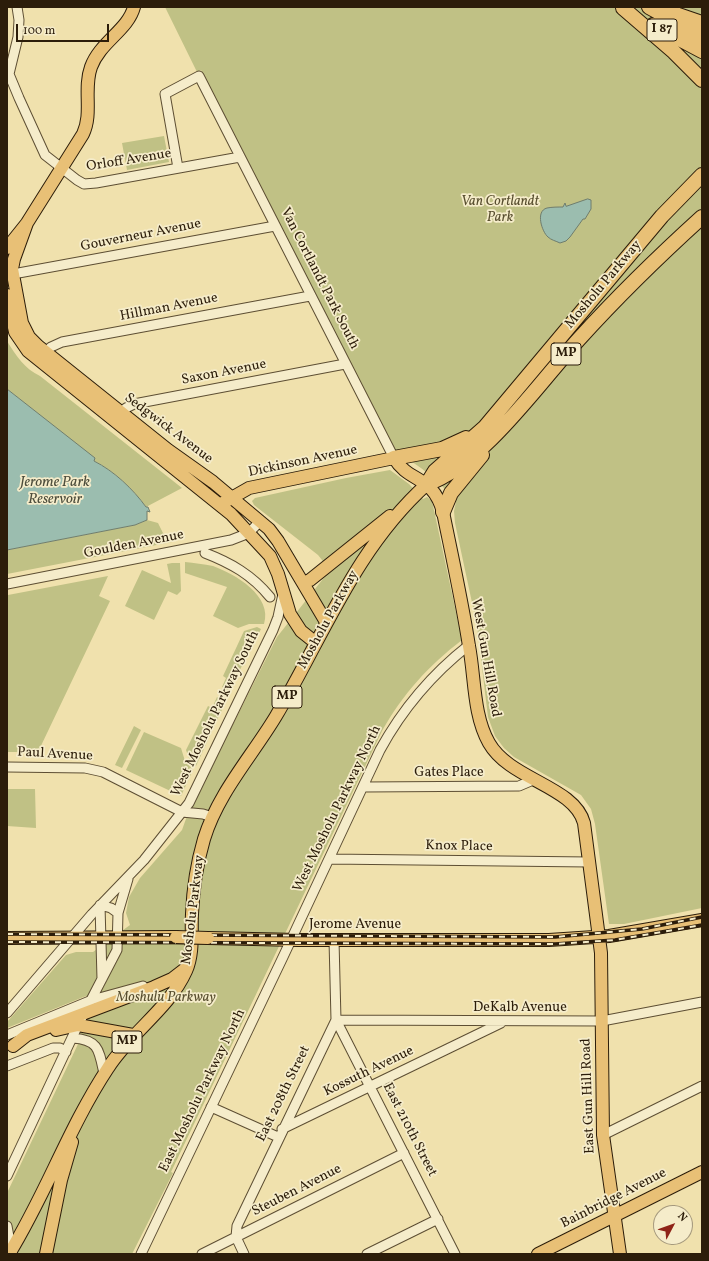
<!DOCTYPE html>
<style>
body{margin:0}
#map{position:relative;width:709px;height:1261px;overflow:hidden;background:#f0e1ad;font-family:Vollkorn,serif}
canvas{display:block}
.frame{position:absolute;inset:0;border:8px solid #2c1d0a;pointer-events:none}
.north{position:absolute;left:653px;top:1205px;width:40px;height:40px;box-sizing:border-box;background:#f5ecca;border:1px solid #a5997d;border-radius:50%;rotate:49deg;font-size:11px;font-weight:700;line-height:16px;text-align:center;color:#2c1d0a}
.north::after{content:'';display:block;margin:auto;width:14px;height:18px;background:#8f2418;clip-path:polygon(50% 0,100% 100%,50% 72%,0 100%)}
.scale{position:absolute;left:16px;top:24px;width:93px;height:18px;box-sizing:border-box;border:2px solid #2c1d0a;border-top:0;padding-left:5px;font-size:12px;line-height:14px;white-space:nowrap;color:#2c1d0a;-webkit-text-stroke:3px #f5ecca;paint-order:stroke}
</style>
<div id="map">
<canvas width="709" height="1261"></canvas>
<div class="frame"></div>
<div class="north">N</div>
<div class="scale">100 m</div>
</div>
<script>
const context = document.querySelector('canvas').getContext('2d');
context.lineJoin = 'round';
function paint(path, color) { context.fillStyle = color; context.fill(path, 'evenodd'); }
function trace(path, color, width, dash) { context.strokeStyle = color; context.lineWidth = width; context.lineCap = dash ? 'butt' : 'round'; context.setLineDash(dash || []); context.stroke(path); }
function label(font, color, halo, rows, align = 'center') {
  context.font = font + ' Vollkorn,serif'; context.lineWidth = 3.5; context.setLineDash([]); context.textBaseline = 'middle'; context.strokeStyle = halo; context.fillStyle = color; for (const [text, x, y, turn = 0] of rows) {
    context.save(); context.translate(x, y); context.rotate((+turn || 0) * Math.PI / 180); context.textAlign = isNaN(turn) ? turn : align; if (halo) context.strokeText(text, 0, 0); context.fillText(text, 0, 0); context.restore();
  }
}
const green = new Path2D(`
 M 165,7 L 702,7 L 702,908 L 624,924 L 609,924 L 595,824 L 591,809 L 581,795 L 514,757 L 504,748 L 495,736 L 488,717 L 477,626 L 455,523 L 454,511 L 456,502 C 440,482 421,465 397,454 L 201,70 L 197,72 Z
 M 164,136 L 169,162 L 127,170 L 122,143 Z
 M 7,341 C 16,356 25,369 40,376 L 182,488 L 146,507 C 133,489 114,471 94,461 L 94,458 L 7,389 Z
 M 390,470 L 409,484 L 423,499 L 427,497 L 432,501 L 462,640 C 428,666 403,694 382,731 L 171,1172 L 173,1173 L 132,1254 L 7,1254 L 7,1193 L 79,1042 L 86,996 L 7,1028 L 7,1022 L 66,955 L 76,952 L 93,952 L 130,925 L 126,913 L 129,897 L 140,878 L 182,830 L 192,802 L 205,775 L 209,772 L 277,637 L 330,570 L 318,555 L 254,505 L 252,501 L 255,498 L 346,478 Z
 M 147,520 L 158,523 L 164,535 L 170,537 L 172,542 L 7,574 L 7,550 L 135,525 Z
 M 185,562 C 194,563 204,564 213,566 C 235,574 273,596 264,624 L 249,624 L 238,628 L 213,616 L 227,587 L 185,573 Z
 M 172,563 L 180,563 L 181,591 L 177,595 L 168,591 L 154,620 L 125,606 L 142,570 L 171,583 L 167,564 Z
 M 108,576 L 99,596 L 110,601 L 38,752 L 7,752 L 8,595 Z
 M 257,627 L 261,629 L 229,691 L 222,687 L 226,678 L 223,676 L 244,631 Z
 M 217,697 L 226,701 L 196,766 L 190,761 L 186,750 L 208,706 L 212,708 Z
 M 134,726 L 141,730 L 122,768 L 115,765 Z
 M 144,732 L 181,748 L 185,761 L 193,770 L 181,796 L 126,770 Z
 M 7,789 L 35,789 L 36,828 L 7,826 Z`);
const water = new Path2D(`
 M 588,199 L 591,200 L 591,209 L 585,219 L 583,219 L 570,237 L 566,241 L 560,243 C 556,241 551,240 548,237 C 542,232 535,211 547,208 C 552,207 558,207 563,207 L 565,203 L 566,206 Z
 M 7,389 L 95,458 L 94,461 C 114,471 133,489 146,507 L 148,507 L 150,512 L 147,511 L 147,520 L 135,525 L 7,550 Z`);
const minor = new Path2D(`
 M 17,7 L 19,20 L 18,37 L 9,74 L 19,98 L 45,155 L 77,180 L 84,184 L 96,183 L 240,157
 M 178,168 L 165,94 L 199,76 L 394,458
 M 13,274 L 275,226
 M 40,356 L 51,347 L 62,342 L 310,296
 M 117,417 L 126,408 L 134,404 L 345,364
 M 205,553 C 231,563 252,575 270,597
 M 7,584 L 231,540 L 249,533 L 260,521
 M 7,767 L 85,768 L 103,772 L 182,812 L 203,814 L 212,817
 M 364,787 L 519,786 L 533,780
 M 329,859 L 589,862
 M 100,905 L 102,979
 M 100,905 L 111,908 L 118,913
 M 7,1013 L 92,914 L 144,860 L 189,803 L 273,630 L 278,617 L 283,594
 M 336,1020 L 602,1021 L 702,1002
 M 336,1020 L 455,1254
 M 7,1035 L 92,1000 L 143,986
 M 73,1038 C 99,1040 99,1050 104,1074
 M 7,1066 L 53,1048 L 60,1048 L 66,1052
 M 211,1107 L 278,1137
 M 282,1129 L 501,1023
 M 603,1135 L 702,1086
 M 7,1176 L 78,1025 L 117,950 L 118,913 L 128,879
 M 7,1226 L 12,1253
 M 141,1254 L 283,957 L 380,750 C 403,708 432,674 469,645
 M 202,1254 L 404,1153
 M 244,1254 L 236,1237 L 237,1226 L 336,1020 L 334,940
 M 367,1254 L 438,1219`);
const major = new Path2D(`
 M 27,223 L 14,259 L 12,269 L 22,323 L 29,337 L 38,346 L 168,450 L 213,482 L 269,529 L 278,541 L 326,622
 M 7,248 L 27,223 L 83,134 C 93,113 83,89 91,67 C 100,42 128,30 134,7
 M 7,295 L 15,332 L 28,351 L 231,514 L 270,556 L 278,574 L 290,614 L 301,631 L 316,643
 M 221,504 L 249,488 L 394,458 C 409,483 433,475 443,512 C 452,556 462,601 469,646 C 475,677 473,715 489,743 C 510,780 574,786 584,823 L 601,953 L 603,1135 L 620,1254
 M 303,583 L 310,580 L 390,516
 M 7,938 L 176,937
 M 208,938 L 298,940 L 549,940 L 609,936 L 702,920
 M 56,1030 L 78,1025 L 133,1035
 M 13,1046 L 27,1035 L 154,987 L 172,979 L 185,969
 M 9,1254 C 46,1194 69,1127 108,1068 C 130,1033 169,1009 186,971 C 194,953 191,932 192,914 C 193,889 197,863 204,839 C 218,793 252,756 276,716 C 324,635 355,549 427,484
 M 46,1254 L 61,1180 L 72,1142
 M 538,1254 L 702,1172`);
const highway = new Path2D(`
 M 649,7 L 702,36
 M 623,8 L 674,52 L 702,80
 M 670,12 L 702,23
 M 653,25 L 702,51
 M 394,458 L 442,449 L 466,438
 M 427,484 L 435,471 L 485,427 L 662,216 L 702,175
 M 427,484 C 483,464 539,383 579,339 C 618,296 659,256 702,217
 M 443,512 L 451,493 L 482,455`);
const rail = new Path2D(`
 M 7,934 L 555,937 L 642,929 L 702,917
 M 7,942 L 555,944 L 615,940 L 702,925`);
const majorBridge = new Path2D(`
 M 176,937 L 208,938`);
const shields = [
 [662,30,30],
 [566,354,30],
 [287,697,30],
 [127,1042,30]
];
const shieldNames = [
 ["I 87",662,30],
 ["MP",566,354],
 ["MP",287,697],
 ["MP",127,1042]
];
const streetNames = [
 ["Orloff Avenue",129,161,-9],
 ["Gouverneur Avenue",141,236,-11],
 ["Van Cortlandt Park South",319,279,63],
 ["Mosholu Parkway",604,285,-50],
 ["Hillman Avenue",169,308,-11],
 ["Saxon Avenue",224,373,-11],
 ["Sedgwick Avenue",168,429,37],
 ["Dickinson Avenue",303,462,-12],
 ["Goulden Avenue",134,545,-11],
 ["Mosholu Parkway",329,620,-61],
 ["West Gun Hill Road",485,658,80],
 ["West Mosholu Parkway South",216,714,-64],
 ["Paul Avenue",55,755,3],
 ["Gates Place",449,773],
 ["West Mosholu Parkway North",338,809,-64],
 ["Knox Place",459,847,1],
 ["Mosholu Parkway",194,910,-83],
 ["Jerome Avenue",355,925],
 ["DeKalb Avenue",520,1008],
 ["Kossuth Avenue",369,1072,-26],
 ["East Mosholu Parkway North",203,1091,-64],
 ["East 208th Street",284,1094,-64],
 ["East Gun Hill Road",589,1096,-92],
 ["East 210th Street",409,1130,63],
 ["Steuben Avenue",297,1191,-27],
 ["Bainbridge Avenue",614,1199,-27]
];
const parkNames = [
 ["Van Cortlandt",500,202],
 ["Park",500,218],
 ["Moshulu Parkway",166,998]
];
const waterNames = [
 ["Jerome Park",55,483],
 ["Reservoir",55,500]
];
paint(green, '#c0c185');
paint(water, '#9bbdaf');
trace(water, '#6f7d6d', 1);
trace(minor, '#5d4e33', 11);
trace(major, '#2c1d0a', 14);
trace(highway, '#2c1d0a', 16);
trace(minor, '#f5ecca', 9);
trace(major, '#e8c076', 12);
trace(highway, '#e8c076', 14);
trace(rail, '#2c1d0a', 3.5);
trace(rail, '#f5ecca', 2, [6]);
trace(majorBridge, '#2c1d0a', 14, []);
trace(majorBridge, '#e8c076', 12);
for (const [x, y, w] of shields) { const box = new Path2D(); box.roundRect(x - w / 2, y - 11, w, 22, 3); context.fillStyle = '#f5ecca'; context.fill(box); trace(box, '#2c1d0a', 1); }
label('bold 13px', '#2c1d0a', null, shieldNames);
label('14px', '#2c1d0a', '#f5ecca', streetNames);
label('italic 14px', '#584e2f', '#f5ecca', parkNames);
label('italic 15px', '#4d4d3c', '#f5ecca', waterNames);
</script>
